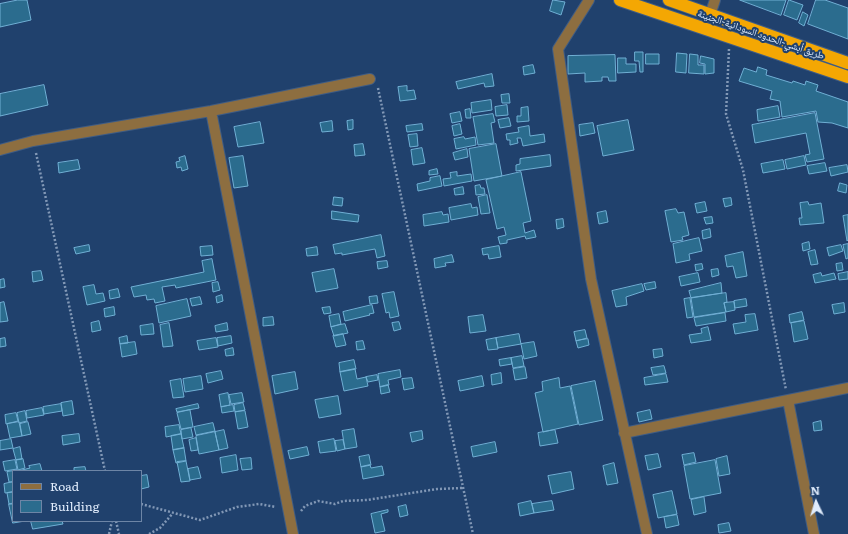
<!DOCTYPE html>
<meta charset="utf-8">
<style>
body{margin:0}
#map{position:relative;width:848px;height:534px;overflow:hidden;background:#20416d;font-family:Literata,serif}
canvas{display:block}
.legend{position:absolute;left:12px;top:470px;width:130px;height:52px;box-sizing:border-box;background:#20416d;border:1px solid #6d85a6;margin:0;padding:5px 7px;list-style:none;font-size:12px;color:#e0ecfc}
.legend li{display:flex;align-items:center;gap:8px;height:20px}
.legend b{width:20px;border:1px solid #6d85a6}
.north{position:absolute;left:796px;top:482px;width:40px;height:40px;-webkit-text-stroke:3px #20416d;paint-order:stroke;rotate:356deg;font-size:11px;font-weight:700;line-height:16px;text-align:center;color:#e0ecfc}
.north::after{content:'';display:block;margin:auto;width:14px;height:18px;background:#e0ecfc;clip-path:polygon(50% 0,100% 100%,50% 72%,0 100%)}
</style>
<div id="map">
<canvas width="848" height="534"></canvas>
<ul class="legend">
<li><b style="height:5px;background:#8d6e40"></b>Road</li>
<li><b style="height:11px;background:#2b6c8e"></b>Building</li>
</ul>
<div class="north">N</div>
</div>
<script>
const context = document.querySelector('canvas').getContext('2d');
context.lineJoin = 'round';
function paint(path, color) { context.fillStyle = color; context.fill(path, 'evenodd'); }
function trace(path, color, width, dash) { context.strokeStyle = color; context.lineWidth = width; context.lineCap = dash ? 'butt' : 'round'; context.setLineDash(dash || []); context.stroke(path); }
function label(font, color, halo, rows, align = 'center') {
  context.font = font + ' Literata,"Noto Naskh Arabic",serif'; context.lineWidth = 4; context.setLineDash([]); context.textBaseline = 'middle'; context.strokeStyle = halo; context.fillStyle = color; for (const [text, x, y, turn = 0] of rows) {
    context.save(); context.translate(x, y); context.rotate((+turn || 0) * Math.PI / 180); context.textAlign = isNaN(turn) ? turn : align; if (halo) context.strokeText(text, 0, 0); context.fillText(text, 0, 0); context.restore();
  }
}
const building = new Path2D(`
 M 18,0 L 27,0 L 31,20 L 0,27 L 0,4 Z
 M 553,0 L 565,2 L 561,15 L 550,11 Z
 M 740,0 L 786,0 L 781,15 Z
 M 789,0 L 803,5 L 797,20 L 784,15 Z
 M 816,0 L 825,0 L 848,8 L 848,39 L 808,24 Z
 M 803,12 L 808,15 L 804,26 L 799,23 Z
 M 635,52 L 643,52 L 643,72 L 640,72 L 639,61 L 635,61 Z
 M 677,53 L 687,54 L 686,73 L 676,72 Z
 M 646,54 L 659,54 L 659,64 L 646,64 Z
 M 690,54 L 698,55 L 698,65 L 704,65 L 704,74 L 689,73 Z
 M 615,55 L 616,81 L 609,81 L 608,77 L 602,77 L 602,81 L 585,82 L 585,73 L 568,74 L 568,56 Z
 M 701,56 L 714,59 L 714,73 L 705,74 L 705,64 L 700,63 Z
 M 618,58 L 626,58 L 626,64 L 636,64 L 636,72 L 618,73 Z
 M 533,65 L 535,73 L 524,75 L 523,67 Z
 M 758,67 L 767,70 L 766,75 L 792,83 L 793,81 L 805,85 L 806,81 L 818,85 L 816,91 L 848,102 L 848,128 L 832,123 L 818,122 L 816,111 L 782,117 L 780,101 L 770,99 L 772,91 L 739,81 L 744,68 L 756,72 Z
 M 492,74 L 494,86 L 485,87 L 484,83 L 458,89 L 456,82 Z
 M 44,85 L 48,105 L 0,116 L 0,94 Z
 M 407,86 L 407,91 L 414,90 L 416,99 L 400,101 L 398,87 Z
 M 509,94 L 510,103 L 502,103 L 501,95 Z
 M 491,100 L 492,110 L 472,113 L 471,103 Z
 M 507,105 L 508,115 L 496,116 L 495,107 Z
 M 778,106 L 780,117 L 758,121 L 757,110 Z
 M 528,107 L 529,121 L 517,122 L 517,116 L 521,116 L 521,108 Z
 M 470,109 L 471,118 L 466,118 L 465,110 Z
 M 460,112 L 462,121 L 452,123 L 450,114 Z
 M 815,113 L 824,159 L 807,162 L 805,155 L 810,154 L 806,133 L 755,143 L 752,125 Z
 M 493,114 L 495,122 L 491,123 L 494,143 L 478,145 L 473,117 Z
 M 509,118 L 511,126 L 500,128 L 498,120 Z
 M 353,120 L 353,129 L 348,130 L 347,121 Z
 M 628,120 L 634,150 L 603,156 L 597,126 Z
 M 332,121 L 333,131 L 322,132 L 320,123 Z
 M 260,122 L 264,143 L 238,147 L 234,127 Z
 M 593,123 L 595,133 L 580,136 L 579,125 Z
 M 422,124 L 423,130 L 407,132 L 406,126 Z
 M 460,124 L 462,134 L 454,136 L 452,126 Z
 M 529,126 L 530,136 L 544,134 L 545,142 L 523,146 L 521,138 L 517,138 L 518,143 L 510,145 L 510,140 L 507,140 L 506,134 L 519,132 L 518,128 Z
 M 417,134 L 418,146 L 410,147 L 408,135 Z
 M 464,137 L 465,139 L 475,137 L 476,145 L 456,149 L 454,139 Z
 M 363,144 L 365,155 L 355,156 L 354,145 Z
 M 496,144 L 502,176 L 474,181 L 469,149 Z
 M 422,148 L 425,163 L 413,165 L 411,150 Z
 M 467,149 L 468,157 L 455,160 L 453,153 Z
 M 550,155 L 551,166 L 516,171 L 516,165 L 520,164 L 520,159 Z
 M 185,156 L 188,169 L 182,171 L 181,167 L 177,168 L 176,162 L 180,161 L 179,158 Z
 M 243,156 L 248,186 L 234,188 L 229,158 Z
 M 804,156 L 806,165 L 787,169 L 785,160 Z
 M 78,160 L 80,169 L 59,173 L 58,163 Z
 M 783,160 L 785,169 L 763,173 L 761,164 Z
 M 825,163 L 827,171 L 809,174 L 807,166 Z
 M 847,165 L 848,172 L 831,176 L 829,168 Z
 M 437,169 L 438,174 L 429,175 L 429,171 Z
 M 457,172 L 457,176 L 471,174 L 472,181 L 444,186 L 443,179 L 451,178 L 450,173 Z
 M 521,172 L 531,221 L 523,223 L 525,233 L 534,230 L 536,237 L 526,239 L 525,236 L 507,240 L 507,243 L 500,244 L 498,237 L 506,235 L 504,227 L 497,229 L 486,180 Z
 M 440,176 L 442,186 L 418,191 L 417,184 L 430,181 L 430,178 Z
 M 840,183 L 847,185 L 846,193 L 838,191 Z
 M 480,185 L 481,188 L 484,188 L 485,194 L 476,195 L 475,186 Z
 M 463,187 L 464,194 L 455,195 L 454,189 Z
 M 487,195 L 490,213 L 481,214 L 478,197 Z
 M 334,197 L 343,198 L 342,206 L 333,205 Z
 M 731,198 L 732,205 L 725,207 L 723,199 Z
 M 705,202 L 707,211 L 697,213 L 695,204 Z
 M 808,202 L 809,205 L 821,203 L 824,223 L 800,225 L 799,218 L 802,218 L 800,203 Z
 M 471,204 L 472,208 L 477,207 L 478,215 L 451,220 L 449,208 Z
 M 676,209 L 678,213 L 684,212 L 689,235 L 682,237 L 683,240 L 671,242 L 665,211 Z
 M 332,211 L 359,215 L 358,222 L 332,219 Z
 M 606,211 L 608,222 L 599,224 L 597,213 Z
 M 442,212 L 443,215 L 448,214 L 449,222 L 424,226 L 423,215 Z
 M 848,215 L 848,240 L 847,241 L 843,216 Z
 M 712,217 L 713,223 L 706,224 L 704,218 Z
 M 563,219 L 564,227 L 557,229 L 556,220 Z
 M 710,229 L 711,237 L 703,239 L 702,231 Z
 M 381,235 L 385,256 L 377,258 L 375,249 L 342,255 L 342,253 L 335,254 L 333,245 Z
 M 699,238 L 702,251 L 689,254 L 690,260 L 676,263 L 673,244 Z
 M 809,242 L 810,249 L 803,251 L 802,244 Z
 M 848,244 L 848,258 L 846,259 L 843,245 Z
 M 89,245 L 90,251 L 76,254 L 74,248 Z
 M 841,245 L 843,251 L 829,256 L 827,248 Z
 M 212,246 L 213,255 L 201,256 L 200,247 Z
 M 499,246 L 501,257 L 489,259 L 488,254 L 483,255 L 482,249 Z
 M 317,247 L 318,255 L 307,256 L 306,249 Z
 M 815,250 L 818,264 L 811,265 L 808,252 Z
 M 743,252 L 747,276 L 736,278 L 733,266 L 727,267 L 725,256 Z
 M 452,255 L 454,262 L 445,263 L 446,266 L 435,268 L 434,259 Z
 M 212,259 L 216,280 L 176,288 L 175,285 L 162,287 L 165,301 L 155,303 L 154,299 L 147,300 L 146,295 L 134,297 L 131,287 L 204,272 L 202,261 Z
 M 387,261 L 388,267 L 378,269 L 377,262 Z
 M 842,263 L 843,270 L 837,271 L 836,264 Z
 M 702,264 L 703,269 L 696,271 L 695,265 Z
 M 334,269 L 338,288 L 316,292 L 312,273 Z
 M 718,269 L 719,275 L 712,277 L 711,270 Z
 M 41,271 L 43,280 L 33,282 L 32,272 Z
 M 848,272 L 848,279 L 839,280 L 838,274 Z
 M 698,273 L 700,282 L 681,286 L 679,277 Z
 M 821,273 L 822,276 L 834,273 L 836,279 L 815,283 L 813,275 Z
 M 4,279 L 5,287 L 0,288 L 0,280 Z
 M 218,282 L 220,290 L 213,292 L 212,283 Z
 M 655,282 L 656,288 L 646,290 L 644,284 Z
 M 721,283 L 722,293 L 691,298 L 689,291 Z
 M 642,284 L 644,291 L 626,297 L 627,305 L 616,307 L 612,291 Z
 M 94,285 L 96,294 L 103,293 L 105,301 L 87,305 L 83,287 Z
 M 118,289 L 120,297 L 110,299 L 109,291 Z
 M 394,292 L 399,316 L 390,318 L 389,312 L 386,313 L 382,294 Z
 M 726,293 L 727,302 L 724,303 L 726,312 L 694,317 L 691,298 Z
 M 222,295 L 223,301 L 217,303 L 216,297 Z
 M 377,296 L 378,303 L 370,304 L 369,297 Z
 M 200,297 L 202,304 L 192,306 L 190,299 Z
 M 690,298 L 693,317 L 687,318 L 684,299 Z
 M 187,299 L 191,316 L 159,323 L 156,306 Z
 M 746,299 L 747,306 L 735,308 L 734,301 Z
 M 4,302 L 8,321 L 0,322 L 0,303 Z
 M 734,302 L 735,310 L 726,312 L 724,303 Z
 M 844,303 L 845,312 L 834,314 L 832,305 Z
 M 372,305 L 374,313 L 369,314 L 370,315 L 345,321 L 343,312 Z
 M 114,307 L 115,315 L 105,317 L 104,309 Z
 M 330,307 L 331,313 L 324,314 L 322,308 Z
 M 802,312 L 804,320 L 790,323 L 789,315 Z
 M 725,313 L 726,321 L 696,326 L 694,318 Z
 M 339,314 L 341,324 L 331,327 L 329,316 Z
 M 755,314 L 758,330 L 735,334 L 733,324 L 746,322 L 745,315 Z
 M 483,315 L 486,331 L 470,333 L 468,317 Z
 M 273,317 L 274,325 L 263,326 L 263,318 Z
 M 99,321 L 101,330 L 92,332 L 91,323 Z
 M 804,321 L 808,339 L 794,342 L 791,323 Z
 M 399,322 L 401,329 L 394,331 L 392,323 Z
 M 169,323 L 173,346 L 163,347 L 160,325 Z
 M 227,323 L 228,330 L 216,332 L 215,326 Z
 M 153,324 L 154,334 L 141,335 L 140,326 Z
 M 345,324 L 348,333 L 334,336 L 331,327 Z
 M 708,327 L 711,340 L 691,343 L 689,335 L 702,333 L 701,329 Z
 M 585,330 L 587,338 L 576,341 L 574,332 Z
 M 343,334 L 346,345 L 336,347 L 333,336 Z
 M 519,334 L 521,344 L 498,348 L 496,338 Z
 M 127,336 L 128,343 L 120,344 L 119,338 Z
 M 231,336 L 232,343 L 218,346 L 217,338 Z
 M 5,338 L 6,346 L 0,347 L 0,339 Z
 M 216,338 L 218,347 L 199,350 L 197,341 Z
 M 496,338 L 498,349 L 488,350 L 486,340 Z
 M 588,339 L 589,345 L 578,348 L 576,341 Z
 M 363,341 L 365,349 L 357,350 L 356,342 Z
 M 135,342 L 137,354 L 122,357 L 120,344 Z
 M 534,342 L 537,356 L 524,359 L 521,344 Z
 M 233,348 L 234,355 L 226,356 L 225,350 Z
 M 662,349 L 663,356 L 654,358 L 653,350 Z
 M 522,356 L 524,366 L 513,368 L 511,358 Z
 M 511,358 L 512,364 L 500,366 L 499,360 Z
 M 354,360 L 356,369 L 340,372 L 339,363 Z
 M 664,366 L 666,373 L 653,375 L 651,368 Z
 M 525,367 L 527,378 L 515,380 L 513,369 Z
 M 355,369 L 357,379 L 366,377 L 368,386 L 344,391 L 340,372 Z
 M 400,370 L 401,377 L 388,380 L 389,385 L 380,387 L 378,374 Z
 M 221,371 L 223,379 L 208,383 L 206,374 Z
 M 295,372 L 298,389 L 275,394 L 272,376 Z
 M 501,373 L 502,383 L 492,385 L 491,375 Z
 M 666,374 L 668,382 L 645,385 L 644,378 Z
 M 377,375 L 378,380 L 368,382 L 366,377 Z
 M 201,376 L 203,389 L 185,392 L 183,379 Z
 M 482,376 L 484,386 L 460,391 L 458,381 Z
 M 412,378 L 414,388 L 404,390 L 402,379 Z
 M 559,378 L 560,388 L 570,386 L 578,424 L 543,432 L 535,393 L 543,391 L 542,382 Z
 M 181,379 L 184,397 L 173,398 L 170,381 Z
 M 595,381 L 603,420 L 579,425 L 571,386 Z
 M 388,385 L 390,392 L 381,394 L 380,387 Z
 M 228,393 L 230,405 L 221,407 L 219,395 Z
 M 242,393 L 244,402 L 231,404 L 229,395 Z
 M 338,396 L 341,414 L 319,418 L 315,400 Z
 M 72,401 L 74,414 L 63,416 L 61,403 Z
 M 243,403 L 245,410 L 235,412 L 234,405 Z
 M 61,404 L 62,411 L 44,414 L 43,407 Z
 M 198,404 L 199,408 L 177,412 L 176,409 Z
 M 233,405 L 234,411 L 222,413 L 221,407 Z
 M 42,408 L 44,415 L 27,418 L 26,411 Z
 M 190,410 L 193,427 L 181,429 L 177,413 Z
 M 650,410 L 652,419 L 639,422 L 637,413 Z
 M 25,411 L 27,421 L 19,423 L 17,413 Z
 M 245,411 L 248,427 L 238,429 L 235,412 Z
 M 16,413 L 18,421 L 6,424 L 5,415 Z
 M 821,421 L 822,430 L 814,431 L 813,423 Z
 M 19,422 L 22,436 L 10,438 L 7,424 Z
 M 28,422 L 31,434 L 22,436 L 20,424 Z
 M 213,423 L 215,431 L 196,435 L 194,427 Z
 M 179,425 L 181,434 L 166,437 L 165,427 Z
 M 191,428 L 193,437 L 182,439 L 181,430 Z
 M 354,429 L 357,447 L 345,449 L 342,431 Z
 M 224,430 L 228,448 L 219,450 L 215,432 Z
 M 555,430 L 558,443 L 540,446 L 538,433 Z
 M 422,431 L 423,439 L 412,442 L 410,433 Z
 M 215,432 L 219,450 L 199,454 L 196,436 Z
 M 79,434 L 80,442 L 63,445 L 62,436 Z
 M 181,434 L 184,448 L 173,450 L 171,436 Z
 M 196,438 L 198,450 L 191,451 L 189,440 Z
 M 11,439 L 13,448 L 0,450 L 0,441 Z
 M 334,439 L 336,451 L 320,453 L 318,442 Z
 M 343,440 L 345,449 L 337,451 L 335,441 Z
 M 495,442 L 497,452 L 473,457 L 471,447 Z
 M 20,447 L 22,459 L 16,460 L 13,449 Z
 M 307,447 L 309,455 L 290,459 L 288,451 Z
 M 184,448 L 186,461 L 176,463 L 173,450 Z
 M 694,453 L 696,462 L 684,465 L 682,455 Z
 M 658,454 L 661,467 L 648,470 L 645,456 Z
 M 236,455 L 238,470 L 222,473 L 220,458 Z
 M 369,455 L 371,465 L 361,467 L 359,457 Z
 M 727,456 L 730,474 L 719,476 L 716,459 Z
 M 251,458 L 252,469 L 242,470 L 240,459 Z
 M 23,459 L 25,468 L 18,470 L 16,460 Z
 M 15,460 L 17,469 L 5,471 L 3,462 Z
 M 715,460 L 721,493 L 690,499 L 684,466 Z
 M 186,461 L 190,481 L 181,482 L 177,462 Z
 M 614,463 L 618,483 L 607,485 L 603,466 Z
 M 40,464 L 42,471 L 18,471 L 30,468 L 29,466 Z
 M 370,465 L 371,468 L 382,466 L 384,475 L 363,479 L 361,467 Z
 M 85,467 L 86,471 L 74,471 L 74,468 Z
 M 198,467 L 201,478 L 190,480 L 188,469 Z
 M 17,470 L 13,471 L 13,482 L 9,482 L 7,472 Z
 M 571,472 L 574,489 L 552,494 L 548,476 Z
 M 147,475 L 149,487 L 141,489 L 141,476 Z
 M 13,482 L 13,492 L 5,493 L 4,484 Z
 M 672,491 L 677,514 L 658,518 L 653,495 Z
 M 13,492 L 13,503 L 9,504 L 7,493 Z
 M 704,497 L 706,512 L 694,515 L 691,500 Z
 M 531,501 L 534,513 L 520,516 L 518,504 Z
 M 552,501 L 554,510 L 534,513 L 532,504 Z
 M 9,504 L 13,504 L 13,521 L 25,521 L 13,523 Z
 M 406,505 L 408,515 L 400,517 L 398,507 Z
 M 388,510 L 388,512 L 381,514 L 385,531 L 375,533 L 371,514 Z
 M 677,515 L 679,525 L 666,528 L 664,517 Z
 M 31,521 L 62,521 L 63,524 L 33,529 Z
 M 729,523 L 731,531 L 719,533 L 718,525 Z`);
const path = new Path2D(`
 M 729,49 L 726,114 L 743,170 L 786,390
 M 378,88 L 473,534
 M 36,153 L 105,471
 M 141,504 L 200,520 L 237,507 L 259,504 L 276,507
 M 301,511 L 305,506 L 318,501 L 335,504 L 343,501 L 367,500 L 437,489 L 463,488
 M 116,521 L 119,534
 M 109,534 L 112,521
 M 149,534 L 160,528 L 173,513`);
const street = new Path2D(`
 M 589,0 L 558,49 L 591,279 L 647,534
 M 710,15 L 715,0
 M 211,111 L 293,534
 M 0,150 L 33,141 L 211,111 L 370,79
 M 788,400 L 814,534
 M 624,433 L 848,388`);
const highway = new Path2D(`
 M 620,0 L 848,77
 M 669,0 L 848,63`);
const streetNames = [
 ["طريق أبشي-الحدود السودانية-الجنينة",761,35,19]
];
paint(building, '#2b6c8e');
trace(building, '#70afd4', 1);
trace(street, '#3f5c84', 12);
trace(highway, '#3f5c84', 14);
trace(path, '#8298b6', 2.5, [2, 2]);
trace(street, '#8d6e40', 10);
trace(highway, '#f4a703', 12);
label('10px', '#e0ecfc', '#20416d', streetNames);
</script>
